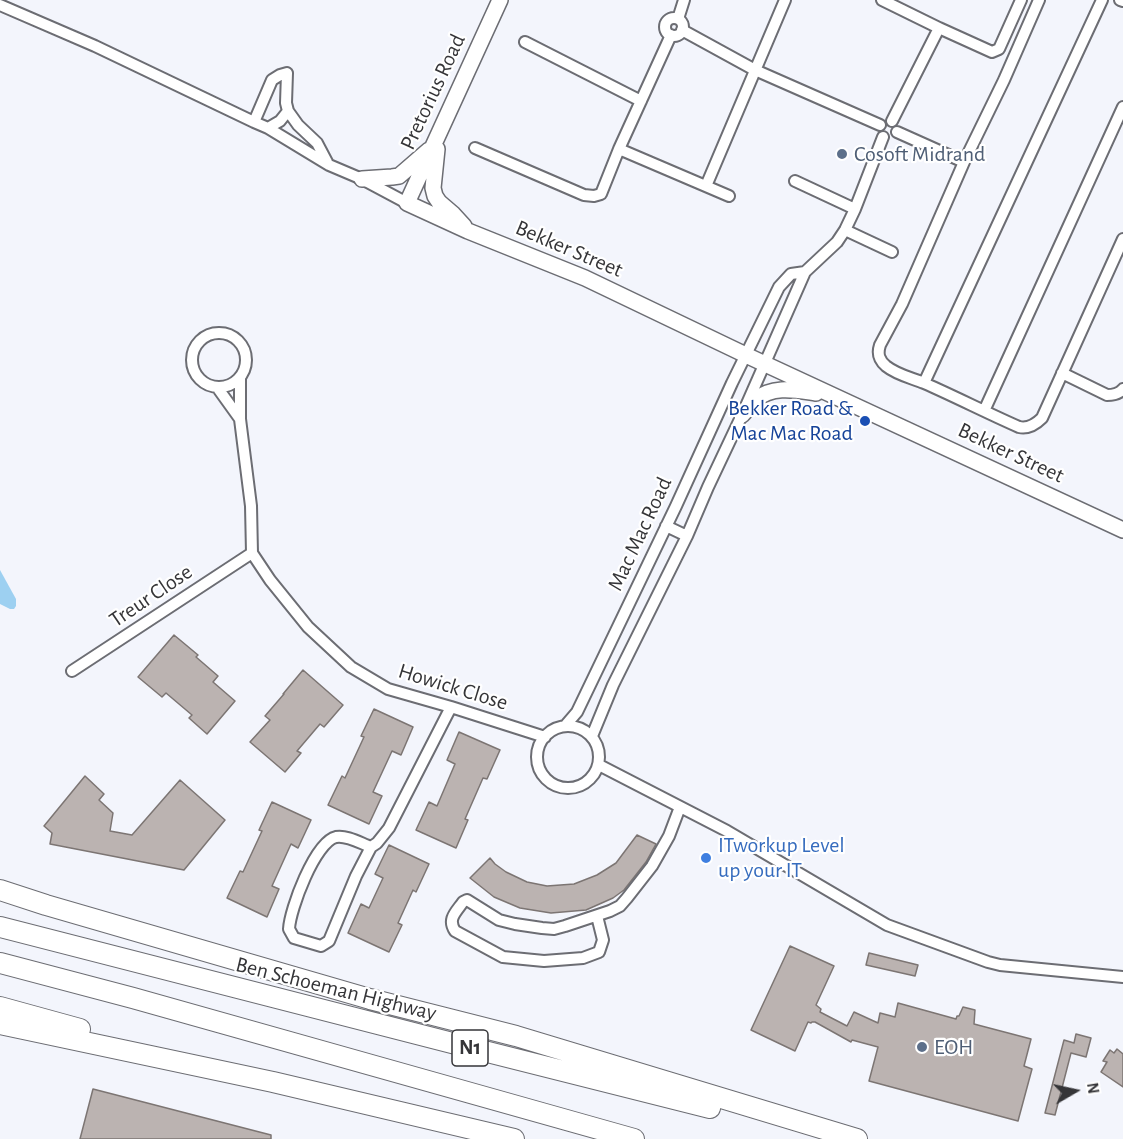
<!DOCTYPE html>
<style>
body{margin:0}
#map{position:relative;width:1123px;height:1139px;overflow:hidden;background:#f3f5fc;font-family:"Alegreya Sans",sans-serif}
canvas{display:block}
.north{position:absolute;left:1045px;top:1061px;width:60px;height:60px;-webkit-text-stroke:4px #fff;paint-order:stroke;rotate:81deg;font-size:16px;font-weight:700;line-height:24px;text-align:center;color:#353538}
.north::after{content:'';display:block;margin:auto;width:21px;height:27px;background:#353538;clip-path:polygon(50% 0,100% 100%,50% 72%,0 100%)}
</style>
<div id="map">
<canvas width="1123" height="1139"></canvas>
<div class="north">N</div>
</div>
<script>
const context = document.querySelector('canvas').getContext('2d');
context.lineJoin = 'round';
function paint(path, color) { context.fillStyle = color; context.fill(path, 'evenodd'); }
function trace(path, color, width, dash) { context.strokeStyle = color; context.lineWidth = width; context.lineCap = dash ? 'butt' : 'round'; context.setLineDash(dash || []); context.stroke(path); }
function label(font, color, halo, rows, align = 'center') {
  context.font = font + ' "Alegreya Sans",sans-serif'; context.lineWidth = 4.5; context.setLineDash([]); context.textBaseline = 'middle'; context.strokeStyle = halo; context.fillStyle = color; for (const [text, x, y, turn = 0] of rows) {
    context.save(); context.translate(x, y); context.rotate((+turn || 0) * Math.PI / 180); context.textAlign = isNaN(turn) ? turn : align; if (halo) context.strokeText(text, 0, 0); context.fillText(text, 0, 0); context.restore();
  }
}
const water = new Path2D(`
 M 0,570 L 16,599 L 16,606 L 14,609 L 10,609 L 0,604 Z`);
const building = new Path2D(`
 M 174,635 L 198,655 L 196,657 L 218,676 L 213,682 L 235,701 L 207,734 L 189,718 L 192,715 L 166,693 L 162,697 L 138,677 Z
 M 303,670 L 343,705 L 324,727 L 320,724 L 297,751 L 301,753 L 285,772 L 250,742 L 270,720 L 265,716 L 284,694 L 283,694 Z
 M 374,709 L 413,727 L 401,755 L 392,751 L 373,792 L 382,796 L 369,824 L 328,805 L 342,776 L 345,778 L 364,737 L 361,736 Z
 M 459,732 L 500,750 L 487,779 L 483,778 L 465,819 L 468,820 L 456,848 L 416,830 L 429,802 L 437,806 L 455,764 L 447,760 Z
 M 85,776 L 104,794 L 99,800 L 113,813 L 110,831 L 132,835 L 180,780 L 225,820 L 184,870 L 50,844 L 52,833 L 44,826 Z
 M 272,802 L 311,820 L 298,848 L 291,844 L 272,886 L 279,889 L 267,917 L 227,898 L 240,871 L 243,872 L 262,831 L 259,830 Z
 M 637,835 L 656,844 L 646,862 L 624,890 L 613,898 L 586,910 L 551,913 L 520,908 L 494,897 L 470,878 L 490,858 L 495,864 L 506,872 L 527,882 L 547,886 L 574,884 L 597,875 L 616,863 Z
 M 389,845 L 429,864 L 416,892 L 413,890 L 398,923 L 402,925 L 389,952 L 348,933 L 361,904 L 369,908 L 383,878 L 375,874 Z
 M 790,946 L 834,966 L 816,1005 L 821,1009 L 820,1012 L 847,1026 L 854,1012 L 878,1023 L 880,1013 L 895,1017 L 898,1003 L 956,1019 L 957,1016 L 959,1016 L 963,1007 L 975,1010 L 974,1024 L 1031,1039 L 1024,1066 L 1032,1069 L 1018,1121 L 869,1081 L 878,1047 L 852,1040 L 851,1042 L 815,1022 L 812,1022 L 811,1023 L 808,1022 L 795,1051 L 751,1030 Z
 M 869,953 L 918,965 L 915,976 L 866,965 Z
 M 1076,1034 L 1091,1038 L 1086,1057 L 1071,1053 L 1055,1115 L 1045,1113 L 1064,1040 L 1074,1043 Z
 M 1117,1049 L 1123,1054 L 1123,1087 L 1101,1072 L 1107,1062 L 1103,1061 L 1110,1050 L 1114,1053 Z
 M 93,1089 L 271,1135 L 271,1139 L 80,1139 Z`);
const street = new Path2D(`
 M 882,0 L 939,28 L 992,52 L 999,49 L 1021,0
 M 1039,0 L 1004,80 L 964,162 L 902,304 L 880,345 C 877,354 879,360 886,366 C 897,375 912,378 924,383 C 956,397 987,413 1019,427 C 1028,429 1036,424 1042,418 L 1123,239
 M 1120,0 L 1123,1
 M 0,5 L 95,46 L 254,122 L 268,128 L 329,165 L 362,179 L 407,203
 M665 27a9 9 0 1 1 18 0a9 9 0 1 1-18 0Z
 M 678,19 L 684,0
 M 682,30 L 755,70 L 880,125
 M 525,42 L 641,101
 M 288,111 L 298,125 L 317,143 L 327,162
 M 892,121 L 939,28
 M 254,122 L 272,80 L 280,75 L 287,73 L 286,103 L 288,111 L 280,121 L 268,128
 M 897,132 L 964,162
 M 475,148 L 584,195 L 594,196 L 601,194 L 619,149 L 671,35
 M 619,149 L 729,196
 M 795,181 L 855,209
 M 706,186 L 785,0
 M 845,230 L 892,252
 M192 360a27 27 0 1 1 54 0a27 27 0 1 1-54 0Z
 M 1062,373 L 1107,395 C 1114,395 1119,394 1123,389
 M 240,378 L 240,419 L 251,506 L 252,553 L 270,580 L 308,627 L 351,667 L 388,689 L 451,707 L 545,737
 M 924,383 L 1102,0
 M 217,387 L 240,419
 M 984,411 L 1123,107
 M 666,526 L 687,536
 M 72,671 L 252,553
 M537 757a31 31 0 1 1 62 0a31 31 0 1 1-62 0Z
 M 565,726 L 577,712 L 676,506 L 732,383 L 779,287 L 791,274 L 805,272
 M 592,736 L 613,685 L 687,536 L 708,487 L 742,415 L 805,272 L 837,242 L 845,230 L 855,209 L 883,137
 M 599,765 L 727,831 L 887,925 L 988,962 L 1000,965 L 1123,977
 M 371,847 C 360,843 347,835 336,837 C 315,842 290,909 289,929 L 294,938 L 321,946 L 329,941 L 356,876 L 371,847 L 377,843 L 389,828 L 451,707
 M 597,916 L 603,940 L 599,952 L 583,958 L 544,961 L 503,957 L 455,931 C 447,919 456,912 463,902 L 467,900 L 499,920 L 515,924 L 542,928 L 554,929 L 565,926 L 610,911 L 620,906 L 627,898 L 652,866 L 669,836 L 680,807`);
const secondary = new Path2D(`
 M 500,0 L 407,203 L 468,231 L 585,278 L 750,357 L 1123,530
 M 437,149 L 433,188 L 435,196 L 439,202 L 453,214 L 464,226
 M 362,179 L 392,177 L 399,176 L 429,150
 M 742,415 C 747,410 750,404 755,400 C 773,385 795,390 816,393`);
const highway = new Path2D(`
 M 0,890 L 46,905 L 370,999 L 516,1036 L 857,1139
 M 0,927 L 456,1044 L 710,1108
 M 0,963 L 133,998 L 634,1139
 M 0,1007 L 80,1029
 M 0,1024 L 273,1082 L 514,1139`);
const markers = [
 [842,154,6,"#5c6f8a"],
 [865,421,6,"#1a4fb4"],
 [706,858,6,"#3f7fe0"],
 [922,1047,6,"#5c6f8a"]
];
const shields = [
 [470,1048,36]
];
const shieldNames = [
 ["N1",470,1048]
];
const streetNames = [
 ["Pretorius Road",433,92,-65],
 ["Bekker Street",569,249,23],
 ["Bekker Street",1011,453,25],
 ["Mac Mac Road",640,534,-65],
 ["Treur Close",151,596,-34],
 ["Howick Close",453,687,17],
 ["Ben Schoeman Highway",336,989,14]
];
const serviceNames = [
 ["Cosoft Midrand",854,154],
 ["EOH",934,1047]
];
const transitNames = [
 ["Bekker Road &",853,408],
 ["Mac Mac Road",853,433]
];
const shopNames = [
 ["ITworkup Level",718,845],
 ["up your IT",718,870]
];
paint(water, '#9dd0f1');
paint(building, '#bbb3b1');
trace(building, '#7c7573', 1.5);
trace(street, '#6c6d73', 14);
trace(secondary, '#6c6d73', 18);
trace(highway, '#6c6d73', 22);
trace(street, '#fff', 10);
trace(secondary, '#fff', 15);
trace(highway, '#fff', 20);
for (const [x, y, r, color] of markers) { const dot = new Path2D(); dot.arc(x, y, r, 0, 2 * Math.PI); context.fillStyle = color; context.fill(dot); trace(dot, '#fff', 2); }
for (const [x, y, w] of shields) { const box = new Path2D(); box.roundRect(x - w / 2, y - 18, w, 36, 4.5); context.fillStyle = '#fff'; context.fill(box); trace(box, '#353538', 1.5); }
label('bold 21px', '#353538', null, shieldNames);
label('22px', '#353538', '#fff', streetNames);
label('22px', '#4e5e75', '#fff', serviceNames, 'left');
label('22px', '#164399', '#fff', transitNames, 'right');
label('22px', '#366cbe', '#fff', shopNames, 'left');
</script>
